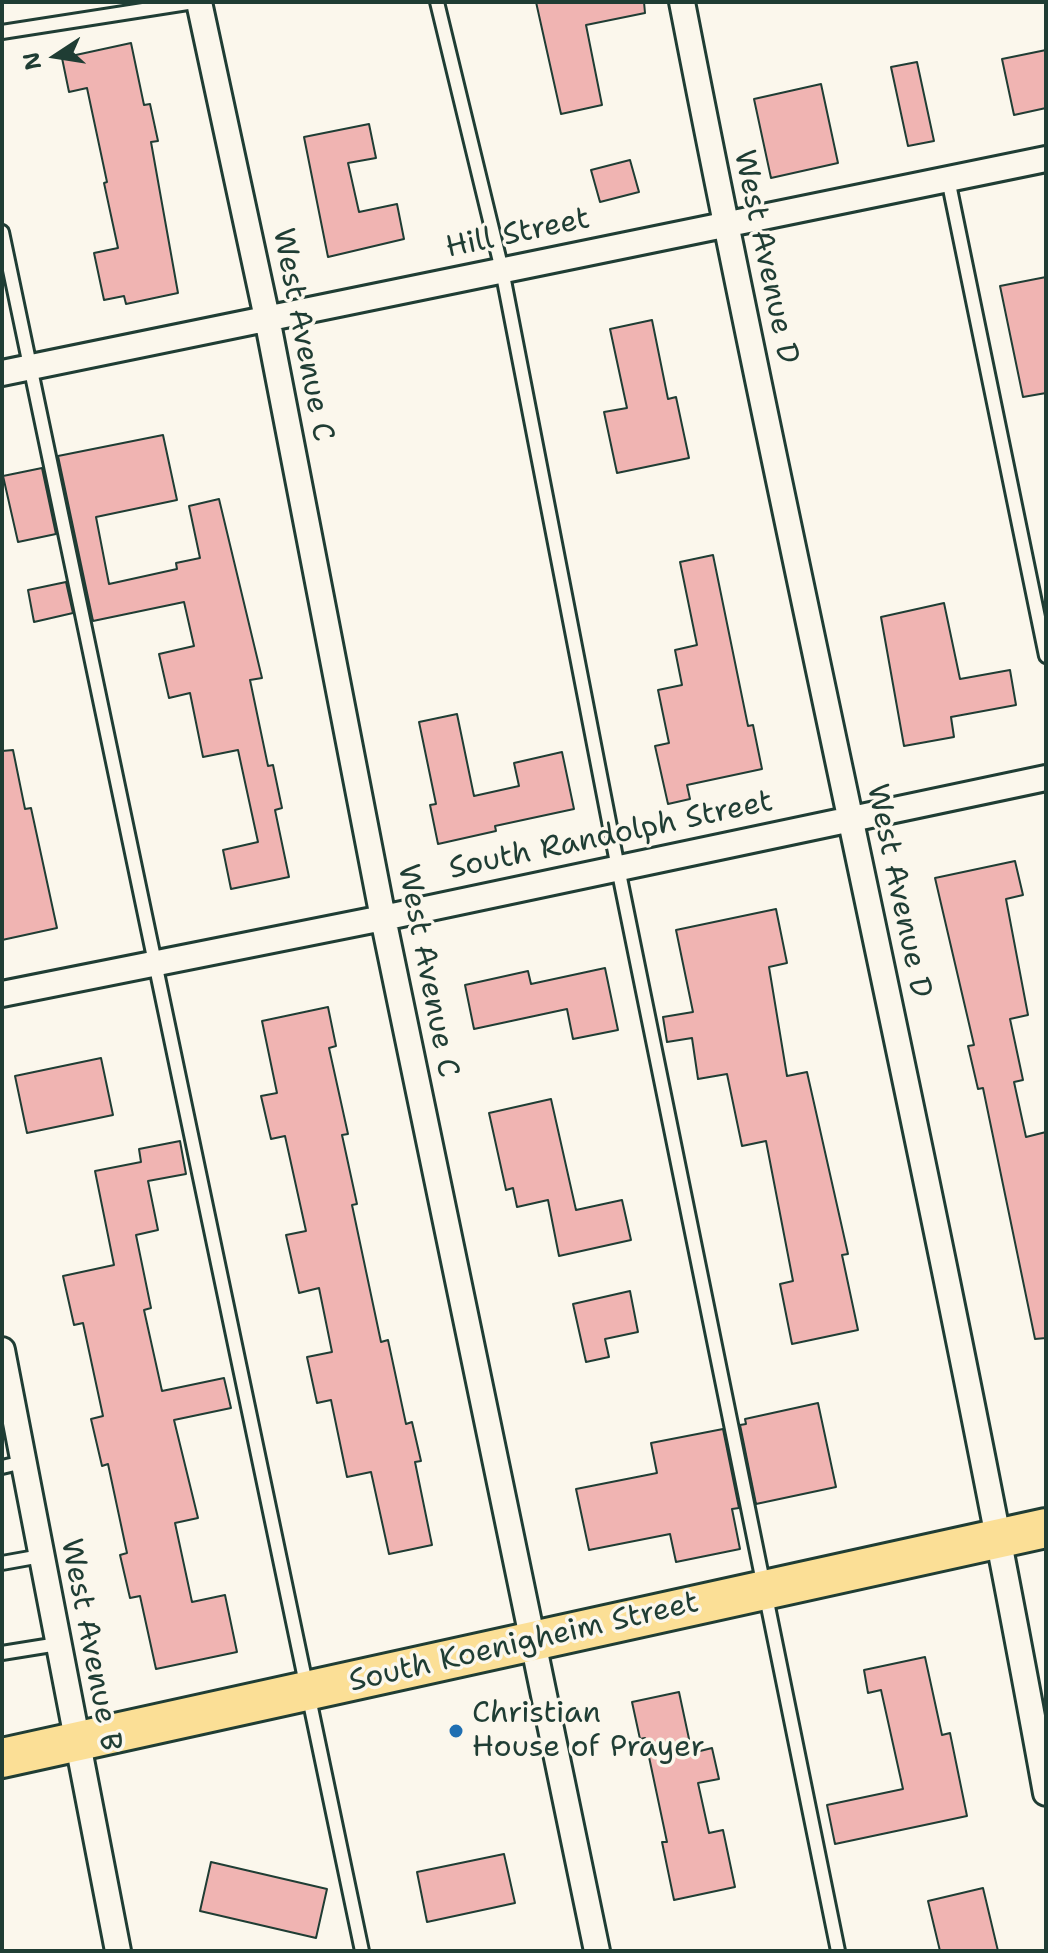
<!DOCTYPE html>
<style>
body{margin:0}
#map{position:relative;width:1048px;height:1953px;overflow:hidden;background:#fbf7ec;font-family:"Shantell Sans",sans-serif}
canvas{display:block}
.frame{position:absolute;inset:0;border:4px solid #1f3d34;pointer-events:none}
.north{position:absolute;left:16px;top:16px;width:80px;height:80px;-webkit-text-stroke:6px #fbf7ec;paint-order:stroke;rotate:258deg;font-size:22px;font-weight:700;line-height:32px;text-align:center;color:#1f3d34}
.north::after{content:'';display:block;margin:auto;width:28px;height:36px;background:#1f3d34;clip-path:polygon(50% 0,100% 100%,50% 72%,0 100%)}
</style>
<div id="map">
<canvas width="1048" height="1953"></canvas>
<div class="frame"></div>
<div class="north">N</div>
</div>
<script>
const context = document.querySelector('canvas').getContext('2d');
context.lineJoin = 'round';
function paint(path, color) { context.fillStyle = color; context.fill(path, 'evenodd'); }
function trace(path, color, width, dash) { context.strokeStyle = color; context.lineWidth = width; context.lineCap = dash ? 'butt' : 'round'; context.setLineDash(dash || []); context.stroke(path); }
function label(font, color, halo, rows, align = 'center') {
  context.font = font + ' "Shantell Sans",sans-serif'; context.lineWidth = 7; context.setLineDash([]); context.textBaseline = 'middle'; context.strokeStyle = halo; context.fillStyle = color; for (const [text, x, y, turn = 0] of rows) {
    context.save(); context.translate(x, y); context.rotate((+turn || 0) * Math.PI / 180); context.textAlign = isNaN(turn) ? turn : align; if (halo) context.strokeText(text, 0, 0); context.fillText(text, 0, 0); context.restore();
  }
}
const building = new Path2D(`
 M 536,2 L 644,2 L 645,13 L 586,25 L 602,105 L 561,114 Z
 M 131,43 L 144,105 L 150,104 L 158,141 L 151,142 L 178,293 L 126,304 L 124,296 L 104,300 L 94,253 L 118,248 L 104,183 L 107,182 L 87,88 L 69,92 L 62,58 Z
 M 1046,50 L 1046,108 L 1014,115 L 1002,59 Z
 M 917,62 L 934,141 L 908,146 L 891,67 Z
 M 821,84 L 838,163 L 771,178 L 754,99 Z
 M 369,124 L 376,158 L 348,163 L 359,212 L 397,204 L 404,239 L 328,257 L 304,137 Z
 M 630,160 L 639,192 L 600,202 L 591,170 Z
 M 1046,277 L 1046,393 L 1023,397 L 1000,286 Z
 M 652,320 L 668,399 L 676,397 L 689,458 L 617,473 L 604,412 L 627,408 L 610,329 Z
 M 163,435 L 177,500 L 96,517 L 109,584 L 177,569 L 176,563 L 200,558 L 189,506 L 219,499 L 262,678 L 250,680 L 268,766 L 273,765 L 282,808 L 275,810 L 289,877 L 231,889 L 223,850 L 258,842 L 238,750 L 203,757 L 190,693 L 169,698 L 159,654 L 194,646 L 184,602 L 93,621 L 58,456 Z
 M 42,468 L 56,534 L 18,542 L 3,476 Z
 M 713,555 L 748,726 L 753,725 L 762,769 L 687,785 L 690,799 L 668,804 L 655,746 L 669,743 L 658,690 L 682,685 L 675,650 L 697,645 L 680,562 Z
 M 66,582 L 73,613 L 34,622 L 28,590 Z
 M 944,603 L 960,679 L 1010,670 L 1016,705 L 951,717 L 954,737 L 904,746 L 881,617 Z
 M 457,714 L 474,796 L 519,786 L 514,763 L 562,752 L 574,809 L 495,826 L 496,831 L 438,844 L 430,805 L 436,804 L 419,722 Z
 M 13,750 L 25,809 L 31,808 L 57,928 L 2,940 L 2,751 Z
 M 1015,861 L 1023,895 L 1006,899 L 1028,1015 L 1010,1019 L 1023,1080 L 1014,1082 L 1026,1137 L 1046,1132 L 1046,1338 L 1035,1339 L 983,1088 L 978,1089 L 968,1046 L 974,1045 L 935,878 Z
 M 776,909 L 787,963 L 769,967 L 787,1076 L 807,1072 L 848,1254 L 842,1255 L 858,1330 L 792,1344 L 780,1284 L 793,1281 L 766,1141 L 742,1146 L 727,1074 L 698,1079 L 692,1038 L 667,1042 L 663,1017 L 693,1012 L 676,930 Z
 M 605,968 L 618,1030 L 573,1039 L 567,1009 L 474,1029 L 465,985 L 528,971 L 531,984 Z
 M 328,1007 L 336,1046 L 329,1048 L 348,1134 L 342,1135 L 357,1204 L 352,1205 L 381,1342 L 388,1340 L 406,1424 L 412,1422 L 421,1461 L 415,1462 L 432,1545 L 389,1554 L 371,1472 L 347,1477 L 331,1400 L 317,1403 L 307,1357 L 332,1352 L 319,1288 L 299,1293 L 286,1235 L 306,1231 L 285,1136 L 271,1139 L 261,1096 L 277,1093 L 262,1021 Z
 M 101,1058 L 113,1115 L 27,1133 L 15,1076 Z
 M 551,1099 L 576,1210 L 622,1200 L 631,1240 L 559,1256 L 548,1200 L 517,1207 L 513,1188 L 506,1190 L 489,1113 Z
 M 180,1141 L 186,1174 L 148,1181 L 158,1230 L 136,1235 L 151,1308 L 144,1310 L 162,1391 L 224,1378 L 231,1408 L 174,1420 L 198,1518 L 175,1523 L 192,1602 L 225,1595 L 237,1652 L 156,1669 L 140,1596 L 130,1598 L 120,1555 L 127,1553 L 108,1464 L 102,1466 L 91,1419 L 103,1416 L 83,1323 L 74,1325 L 63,1276 L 114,1265 L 95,1171 L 141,1162 L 139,1149 Z
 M 630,1291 L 638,1332 L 605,1339 L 609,1357 L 586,1362 L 573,1304 Z
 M 818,1403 L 836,1487 L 756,1504 L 740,1425 L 746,1424 L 745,1419 Z
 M 723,1429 L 739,1508 L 732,1509 L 740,1549 L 676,1562 L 670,1534 L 589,1550 L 576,1489 L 657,1473 L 651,1443 Z
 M 925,1657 L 942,1735 L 950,1733 L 967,1816 L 835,1844 L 827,1805 L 903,1789 L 881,1690 L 868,1693 L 864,1670 Z
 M 679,1692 L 692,1753 L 712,1748 L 719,1779 L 698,1783 L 709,1833 L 723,1830 L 735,1887 L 674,1900 L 662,1842 L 667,1842 L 645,1738 L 640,1739 L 632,1702 Z
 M 504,1854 L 515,1903 L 427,1922 L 417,1872 Z
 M 211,1862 L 327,1889 L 316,1938 L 200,1911 Z
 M 983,1888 L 998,1951 L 940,1951 L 928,1901 Z`);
const lane = new Path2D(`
 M 437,2 L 502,270 L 618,868 L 838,1951
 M 2,32 L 194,2
 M 948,179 L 1046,656
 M 2,232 L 362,1951
 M 2,1467 L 23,1462
 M 2,1563 L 41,1556
 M 2,1653 L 58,1644`);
const street = new Path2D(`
 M 199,2 L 267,318 L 383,918 L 597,1951
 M 682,2 C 798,600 938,1194 1046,1793
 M 2,373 L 1046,159
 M 2,994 L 383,918 L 1046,778
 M 2,1350 L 118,1951`);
const primary = new Path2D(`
 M 2,1758 L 1046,1528`);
const markers = [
 [456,1731,8,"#1f6fb2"]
];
const streetNames = [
 ["Hill Street",518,234,-12],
 ["West Avenue D",765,257,78],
 ["West Avenue C",302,335,79],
 ["South Randolph Street",611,836,-12],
 ["West Avenue D",898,891,78],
 ["West Avenue C",427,971,79],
 ["South Koenigheim Street",524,1643,-13],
 ["West Avenue B",90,1645,79]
];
const poiNames = [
 ["Christian",472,1714],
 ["House of Prayer",472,1748]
];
paint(building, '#f0b4b2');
trace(building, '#1f3d34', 2);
trace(lane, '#1f3d34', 18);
trace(street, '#1f3d34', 30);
trace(primary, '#1f3d34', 44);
trace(lane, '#fbf7ec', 12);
trace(street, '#fbf7ec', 24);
trace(primary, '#fbdf96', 38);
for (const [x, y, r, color] of markers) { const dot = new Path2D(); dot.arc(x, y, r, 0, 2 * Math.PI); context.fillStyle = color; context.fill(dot); trace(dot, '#fbf7ec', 3); }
label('30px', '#1f3d34', '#fbf7ec', streetNames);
label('30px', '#1f3d34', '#fbf7ec', poiNames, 'left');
</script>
